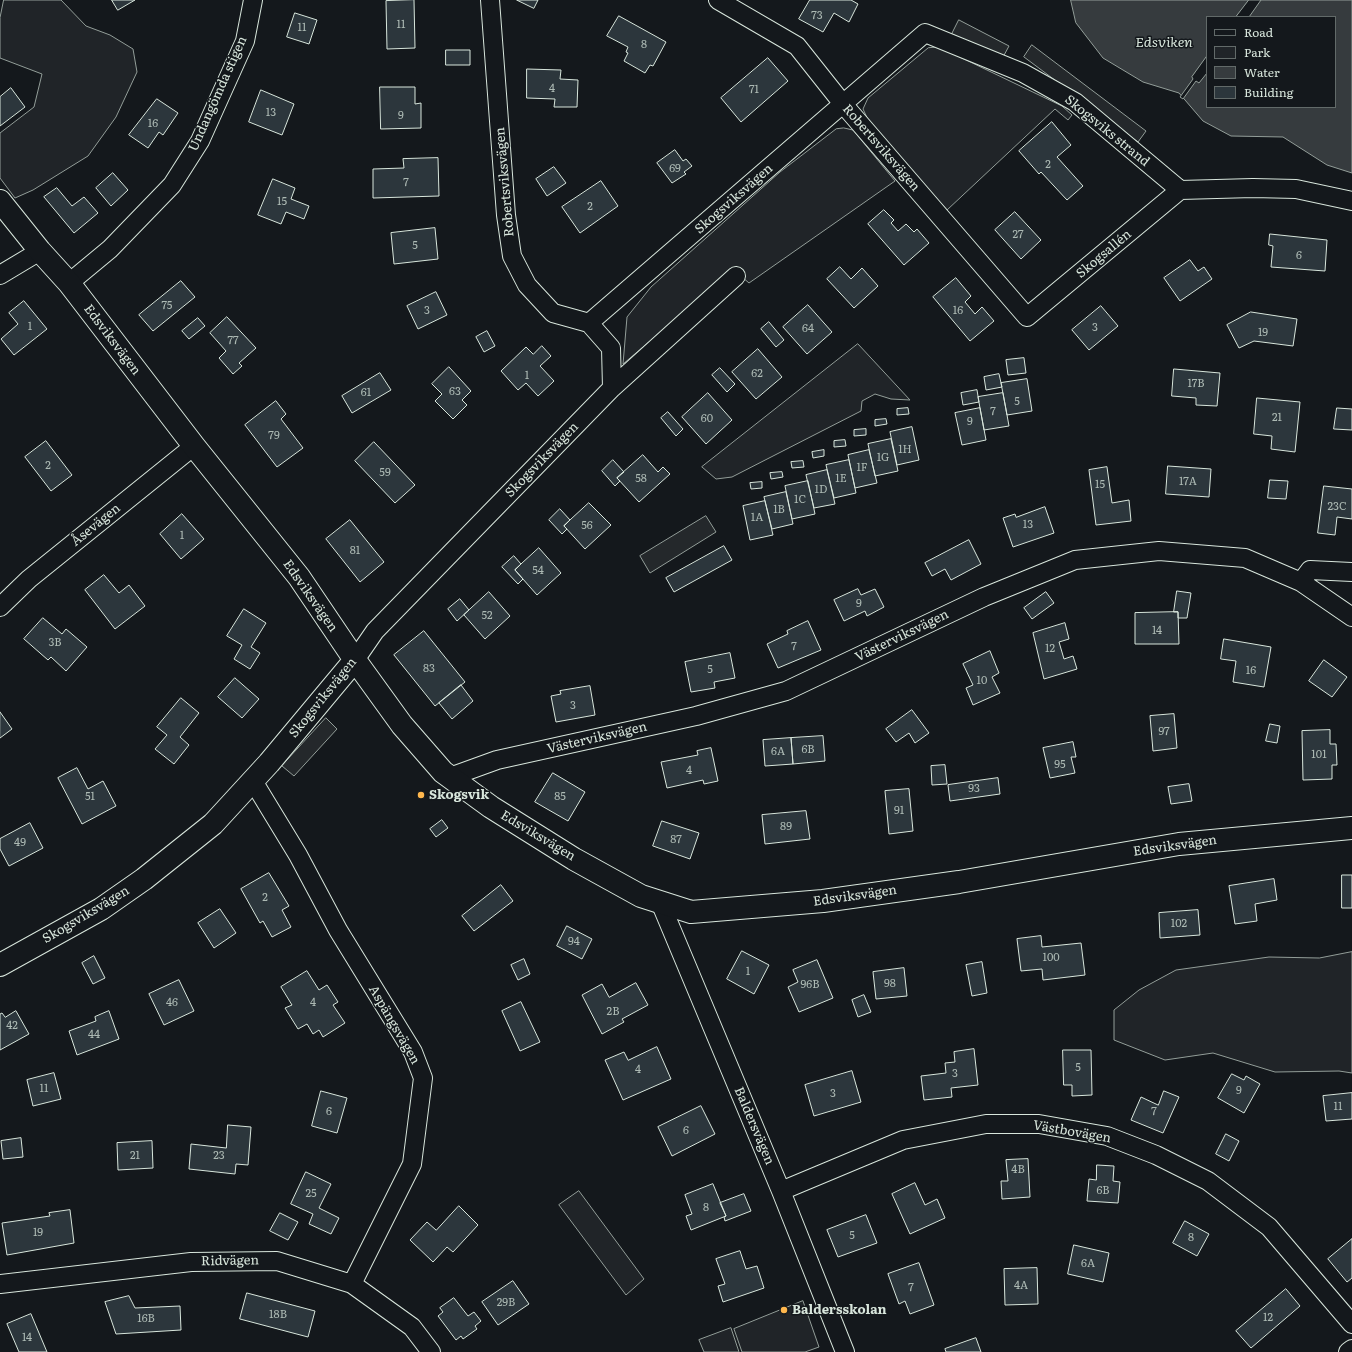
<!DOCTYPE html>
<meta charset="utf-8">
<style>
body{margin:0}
#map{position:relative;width:1352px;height:1352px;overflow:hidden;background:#14181c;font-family:Literata,serif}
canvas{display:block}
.legend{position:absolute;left:1206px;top:16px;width:130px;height:92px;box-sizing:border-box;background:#14181c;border:1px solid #626a69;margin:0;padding:5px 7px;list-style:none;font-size:12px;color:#d8e6dc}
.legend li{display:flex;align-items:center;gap:8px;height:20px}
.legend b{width:20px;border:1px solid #626a69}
</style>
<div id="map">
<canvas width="1352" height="1352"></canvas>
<ul class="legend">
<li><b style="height:5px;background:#14181c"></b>Road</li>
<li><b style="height:11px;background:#202428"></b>Park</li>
<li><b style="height:11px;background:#363b3e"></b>Water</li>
<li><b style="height:11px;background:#2c363c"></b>Building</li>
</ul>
</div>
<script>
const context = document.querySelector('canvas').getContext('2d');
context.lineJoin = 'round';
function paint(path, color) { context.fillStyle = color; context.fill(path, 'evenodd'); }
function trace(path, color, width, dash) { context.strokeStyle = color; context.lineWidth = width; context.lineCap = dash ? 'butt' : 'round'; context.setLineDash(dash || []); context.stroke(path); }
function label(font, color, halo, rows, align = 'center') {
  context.font = font + ' Literata,serif'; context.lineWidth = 3; context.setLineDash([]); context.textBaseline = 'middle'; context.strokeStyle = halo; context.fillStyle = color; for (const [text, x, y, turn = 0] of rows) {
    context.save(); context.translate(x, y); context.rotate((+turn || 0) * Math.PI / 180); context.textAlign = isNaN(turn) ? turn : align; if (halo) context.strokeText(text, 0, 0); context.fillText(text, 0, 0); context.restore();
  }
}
const green = new Path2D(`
 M 4,0 L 61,0 L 86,26 L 110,35 L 133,49 L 137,72 L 116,117 L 88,156 L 33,190 L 15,198 L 0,178 L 0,133 L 34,107 L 42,74 L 0,58 L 0,18 Z
 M 939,47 L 1062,106 L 1072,115 L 1068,120 L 1055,109 L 947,210 L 871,126 L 863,109 L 868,98 L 928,48 Z
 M 844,128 L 853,130 L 895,181 L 749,283 L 734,270 L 623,364 L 627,317 L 651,287 L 780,172 L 836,129 Z
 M 858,344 L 910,400 L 891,399 L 875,394 L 862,401 L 861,411 L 732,477 L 716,479 L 702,467 Z
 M 1352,952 L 1352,1073 L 1339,1071 L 1275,1072 L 1213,1053 L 1165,1060 L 1114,1040 L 1114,1010 L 1139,990 L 1176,970 L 1269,957 L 1319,958 Z
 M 579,1191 L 644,1279 L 626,1295 L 559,1205 Z
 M 803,1301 L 819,1347 L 805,1352 L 742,1352 L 734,1329 Z
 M 731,1328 L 739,1352 L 704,1352 L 699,1340 Z`);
const parking = new Path2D(`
 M 959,20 L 1009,46 L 1002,59 L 952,34 Z
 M 1032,45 L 1146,131 L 1138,142 L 1024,57 Z
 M 706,516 L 716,532 L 650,573 L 640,556 Z
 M 326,718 L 337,729 L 294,776 L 282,766 Z`);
const water = new Path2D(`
 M 1071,0 L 1352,0 L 1352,173 L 1327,165 L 1283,137 L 1231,136 L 1203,121 L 1179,93 L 1143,82 L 1103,58 L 1076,23 ZM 1207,17 L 1335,17 L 1335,107 L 1207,107 Z`);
const pier = new Path2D(`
 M 1249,0 L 1261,0 L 1249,17 L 1236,17 Z
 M 1207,56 L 1207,73 L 1199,83 L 1196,81 L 1183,99 L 1180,97 L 1193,79 L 1192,77 Z`);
const building = new Path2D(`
 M 112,0 L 135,0 L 118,10 Z
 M 414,0 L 415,48 L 387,49 L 386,1 Z
 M 517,0 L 538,0 L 534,8 Z
 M 810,0 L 851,0 L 858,4 L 849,22 L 834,13 L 823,32 L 799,19 Z
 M 295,13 L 317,20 L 309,44 L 287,37 Z
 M 619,16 L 666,42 L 653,66 L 650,65 L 645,73 L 624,61 L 628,53 L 626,52 L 628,47 L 607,36 Z
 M 446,50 L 470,50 L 470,65 L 446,65 Z
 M 768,58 L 788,81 L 741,122 L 721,98 Z
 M 527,69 L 561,70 L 560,79 L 578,80 L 577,107 L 554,107 L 555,99 L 527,98 Z
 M 380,87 L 415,87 L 415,104 L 421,103 L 421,128 L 381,129 Z
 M 11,88 L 25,107 L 0,126 L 0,97 Z
 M 261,90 L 294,104 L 282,135 L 249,122 Z
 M 157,99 L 178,113 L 163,135 L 159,132 L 148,148 L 129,135 Z
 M 1052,122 L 1071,145 L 1057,157 L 1083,186 L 1067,200 L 1041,172 L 1039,174 L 1019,151 Z
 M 675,150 L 683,161 L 686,159 L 692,166 L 684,172 L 686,174 L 672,183 L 657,163 Z
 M 438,158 L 439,196 L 373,198 L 373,169 L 404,168 L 403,159 Z
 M 554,167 L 566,183 L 547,196 L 536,179 Z
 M 113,173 L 128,190 L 111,206 L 96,188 Z
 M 273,179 L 295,188 L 291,199 L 309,206 L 304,219 L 286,212 L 281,224 L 258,215 Z
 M 601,181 L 618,206 L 580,233 L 562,207 Z
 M 57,188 L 72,206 L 84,197 L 98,213 L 74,233 L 44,197 Z
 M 884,210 L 894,220 L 891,223 L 898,231 L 906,224 L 914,232 L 917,229 L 929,243 L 904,265 L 868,224 Z
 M 1015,212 L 1041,240 L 1021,259 L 995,230 Z
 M 435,228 L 438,259 L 394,264 L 391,233 Z
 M 1270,234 L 1327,240 L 1325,271 L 1271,267 L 1273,246 L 1269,245 Z
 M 1190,260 L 1198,271 L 1204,267 L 1212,279 L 1180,301 L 1164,278 Z
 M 840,267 L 851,279 L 862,268 L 878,286 L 854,308 L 827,279 Z
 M 956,278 L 971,296 L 965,302 L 975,314 L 982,307 L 994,321 L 970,341 L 933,297 Z
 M 181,281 L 195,297 L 153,331 L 139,315 Z
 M 436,292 L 447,315 L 418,329 L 407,306 Z
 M 24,301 L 47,329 L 14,355 L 1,339 L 18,324 L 9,313 Z
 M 808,305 L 832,332 L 807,354 L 783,327 Z
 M 1101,306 L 1118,326 L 1089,350 L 1072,330 Z
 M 1251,312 L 1297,319 L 1293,346 L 1254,341 L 1239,348 L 1227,325 Z
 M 227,317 L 256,348 L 239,363 L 242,366 L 233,374 L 219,358 L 226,351 L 210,333 Z
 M 198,318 L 205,326 L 189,339 L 182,331 Z
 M 769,322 L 784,340 L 776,347 L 761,329 Z
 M 487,331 L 495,346 L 484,352 L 476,337 Z
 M 542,346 L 551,356 L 540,366 L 554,381 L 538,396 L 526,383 L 518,390 L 501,371 L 526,347 L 533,354 Z
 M 758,349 L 782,377 L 756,399 L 732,372 Z
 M 1024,358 L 1026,373 L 1008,375 L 1006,360 Z
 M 449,367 L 471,391 L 462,400 L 467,405 L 453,419 L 435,401 L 442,394 L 432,384 Z
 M 720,368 L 735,384 L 727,392 L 712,375 Z
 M 1174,369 L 1220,373 L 1217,406 L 1196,405 L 1196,398 L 1172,396 Z
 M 380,373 L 391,390 L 352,413 L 342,396 Z
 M 999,374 L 1002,387 L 986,390 L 984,377 Z
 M 1027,379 L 1032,411 L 1007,415 L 1001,383 Z
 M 977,390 L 979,402 L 963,405 L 961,393 Z
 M 708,393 L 732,420 L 706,444 L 682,417 Z
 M 1003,393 L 1009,426 L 984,430 L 978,397 Z
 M 1257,398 L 1300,402 L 1295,452 L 1271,449 L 1272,436 L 1254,434 Z
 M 276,401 L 286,414 L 281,419 L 303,448 L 277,467 L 245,425 Z
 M 908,408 L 909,414 L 897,415 L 897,409 Z
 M 980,408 L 986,440 L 962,445 L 955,413 Z
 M 1337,408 L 1352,409 L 1352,430 L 1334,429 Z
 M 668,412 L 683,429 L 676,436 L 661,418 Z
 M 886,419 L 887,424 L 875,426 L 875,420 Z
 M 912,427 L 919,460 L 897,465 L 890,432 Z
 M 866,429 L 866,435 L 854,436 L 854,430 Z
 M 891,439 L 898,471 L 875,476 L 868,444 Z
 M 845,440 L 846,446 L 834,447 L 834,441 Z
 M 46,441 L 72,475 L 51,491 L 25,457 Z
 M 374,442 L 415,485 L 395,503 L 355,461 Z
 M 824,450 L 824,456 L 813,458 L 812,452 Z
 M 869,450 L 877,483 L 855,488 L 848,455 Z
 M 643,455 L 658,472 L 663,467 L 670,474 L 639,502 L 617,478 Z
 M 613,460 L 624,472 L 617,478 L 620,481 L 615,486 L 602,471 Z
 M 849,460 L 856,493 L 834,498 L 826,465 Z
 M 803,461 L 804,467 L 792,468 L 791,462 Z
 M 1168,466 L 1211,469 L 1209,497 L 1166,494 Z
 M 1107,467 L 1112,503 L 1129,500 L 1131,521 L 1096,525 L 1089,470 Z
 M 827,470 L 835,504 L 814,508 L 806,475 Z
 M 782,472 L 783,477 L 771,479 L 770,473 Z
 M 1270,480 L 1288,481 L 1286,499 L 1268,498 Z
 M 808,481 L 815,514 L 792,519 L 785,486 Z
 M 762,482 L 762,488 L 751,489 L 750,483 Z
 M 1324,486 L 1352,489 L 1352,519 L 1337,517 L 1335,535 L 1318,533 Z
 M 786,492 L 793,524 L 772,529 L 764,497 Z
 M 765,501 L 773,535 L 750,540 L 743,506 Z
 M 589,503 L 611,525 L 585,549 L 564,526 Z
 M 1045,507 L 1054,533 L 1013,547 L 1003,518 L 1015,514 L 1016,517 Z
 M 560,509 L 570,520 L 564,526 L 567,529 L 562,534 L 549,520 Z
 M 182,514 L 204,539 L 181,559 L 160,534 Z
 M 350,520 L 384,562 L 360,582 L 326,539 Z
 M 969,540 L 981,564 L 951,580 L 945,569 L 932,576 L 925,563 Z
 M 724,546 L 732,560 L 674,592 L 666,578 Z
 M 539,548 L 561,573 L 537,595 L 515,570 Z
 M 514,556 L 521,564 L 515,570 L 523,579 L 518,584 L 502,567 Z
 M 104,575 L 119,593 L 129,585 L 145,606 L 115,629 L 85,590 Z
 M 858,589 L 861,595 L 875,589 L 884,607 L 867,616 L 865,611 L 844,621 L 834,600 Z
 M 1177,591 L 1191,593 L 1187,618 L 1178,618 L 1178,612 L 1174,612 Z
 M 489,592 L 510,616 L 485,639 L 464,615 Z
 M 1046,592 L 1054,603 L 1032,619 L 1024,608 Z
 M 460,599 L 469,610 L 457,621 L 448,609 Z
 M 244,609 L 266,623 L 251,647 L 260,653 L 250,669 L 234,659 L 242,645 L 227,636 Z
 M 1178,612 L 1179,644 L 1135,644 L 1135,613 Z
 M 43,618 L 62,634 L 66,629 L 87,647 L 66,671 L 51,657 L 48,660 L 24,639 Z
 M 808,621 L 821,650 L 778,668 L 767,644 L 788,634 L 787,631 Z
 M 1065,623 L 1069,639 L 1059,642 L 1064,659 L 1073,656 L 1077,669 L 1044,679 L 1033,633 Z
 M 424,631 L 465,682 L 435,706 L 394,655 Z
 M 1224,639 L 1271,647 L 1264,687 L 1233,682 L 1236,661 L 1221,659 Z
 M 990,651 L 999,673 L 992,677 L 1000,693 L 973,705 L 966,688 L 973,685 L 963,664 Z
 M 730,653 L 735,678 L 714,682 L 715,688 L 691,692 L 685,662 Z
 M 1324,660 L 1347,677 L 1332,697 L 1309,681 Z
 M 235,678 L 259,699 L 242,718 L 218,697 Z
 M 461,685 L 473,701 L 452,719 L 439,703 Z
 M 590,686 L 595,715 L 556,722 L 551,696 L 561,694 L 560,691 Z
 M 181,698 L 199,713 L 180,737 L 189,745 L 174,764 L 155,749 L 167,735 L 157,727 Z
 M 912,710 L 929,733 L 915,743 L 909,733 L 896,742 L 886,729 Z
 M 0,712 L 12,729 L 0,738 Z
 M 1174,714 L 1177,748 L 1153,751 L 1150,716 Z
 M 1270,724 L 1280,726 L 1277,743 L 1266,741 Z
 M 1330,730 L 1330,744 L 1336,744 L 1337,765 L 1332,765 L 1332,779 L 1303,780 L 1302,731 Z
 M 823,736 L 825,761 L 793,764 L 791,738 Z
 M 791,738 L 793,764 L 765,766 L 763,740 Z
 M 1073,742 L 1076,757 L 1071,757 L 1075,773 L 1050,778 L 1043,748 Z
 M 711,748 L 718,781 L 704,784 L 703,780 L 667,788 L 661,762 L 698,755 L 697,751 Z
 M 945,765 L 947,784 L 932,785 L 931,766 Z
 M 77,768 L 88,789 L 103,781 L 116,806 L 82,824 L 58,778 Z
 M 553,773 L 585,792 L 568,821 L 535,802 Z
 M 998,778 L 1000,794 L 950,801 L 948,785 Z
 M 1189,784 L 1192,801 L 1171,804 L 1168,787 Z
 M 909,789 L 913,831 L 889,834 L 885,791 Z
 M 806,811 L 810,839 L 765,844 L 762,815 Z
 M 442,820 L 448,828 L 436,837 L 430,829 Z
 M 662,821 L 699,833 L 690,859 L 653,846 Z
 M 30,823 L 43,848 L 9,866 L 0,849 L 0,839 Z
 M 269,873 L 289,906 L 282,910 L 291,927 L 272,937 L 263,921 L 260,923 L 241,889 Z
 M 1342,875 L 1352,875 L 1352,908 L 1342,908 Z
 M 1274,879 L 1277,900 L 1255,904 L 1257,921 L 1235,924 L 1229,886 Z
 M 501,885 L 513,901 L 474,931 L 462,916 Z
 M 220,909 L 236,933 L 214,948 L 198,923 Z
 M 1198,910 L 1200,935 L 1160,938 L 1159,913 Z
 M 567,926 L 592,939 L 582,959 L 557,946 Z
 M 1041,936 L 1042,947 L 1081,943 L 1085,975 L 1043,980 L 1042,969 L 1021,971 L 1017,939 Z
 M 742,951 L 769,965 L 754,994 L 727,979 Z
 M 94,956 L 105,978 L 93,984 L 82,963 Z
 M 524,959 L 530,974 L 518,980 L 511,965 Z
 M 817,960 L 833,998 L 799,1012 L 788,987 L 798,982 L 793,970 Z
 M 982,962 L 987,993 L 972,996 L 966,965 Z
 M 904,968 L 907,996 L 876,999 L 873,972 Z
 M 307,971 L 319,990 L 327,985 L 338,1002 L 333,1005 L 345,1023 L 323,1037 L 319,1030 L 313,1034 L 307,1024 L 298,1029 L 285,1008 L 292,1005 L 281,987 Z
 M 179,980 L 194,1011 L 164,1025 L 149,994 Z
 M 636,983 L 648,1005 L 622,1019 L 624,1022 L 602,1034 L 582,995 L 602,984 L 609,997 Z
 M 864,995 L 871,1012 L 858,1017 L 852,1000 Z
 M 521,1002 L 540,1042 L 520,1051 L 502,1011 Z
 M 16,1011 L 29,1034 L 0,1050 L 0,1014 L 2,1013 L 5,1017 Z
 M 109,1011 L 119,1039 L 77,1055 L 69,1031 L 96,1021 L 95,1017 Z
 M 657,1047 L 671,1079 L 623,1100 L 605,1060 L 624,1052 L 628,1060 Z
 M 974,1049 L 978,1085 L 951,1088 L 952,1097 L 924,1100 L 921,1076 L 946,1073 L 945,1063 L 955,1062 L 954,1052 Z
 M 1063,1050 L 1091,1050 L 1092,1095 L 1072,1096 L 1072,1085 L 1064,1085 Z
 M 852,1071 L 861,1102 L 814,1116 L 805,1085 Z
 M 54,1073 L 61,1099 L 33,1106 L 27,1080 Z
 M 1232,1074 L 1244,1080 L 1246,1076 L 1260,1084 L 1244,1113 L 1218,1098 Z
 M 321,1091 L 347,1098 L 337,1133 L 312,1126 Z
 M 1164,1091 L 1179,1097 L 1163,1133 L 1131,1120 L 1141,1097 L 1158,1105 Z
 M 1352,1093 L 1352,1119 L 1326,1121 L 1323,1096 Z
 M 701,1106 L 715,1134 L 672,1156 L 658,1127 Z
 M 228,1125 L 251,1127 L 248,1165 L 236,1164 L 235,1174 L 189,1169 L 191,1144 L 226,1148 Z
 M 1226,1134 L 1239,1141 L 1229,1161 L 1216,1154 Z
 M 21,1138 L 23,1157 L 3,1159 L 1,1141 Z
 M 152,1141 L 153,1168 L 118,1170 L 117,1143 Z
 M 1028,1159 L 1030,1197 L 1002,1199 L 1001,1181 L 1008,1181 L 1006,1160 Z
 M 1097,1165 L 1114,1166 L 1113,1181 L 1120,1182 L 1118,1203 L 1087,1201 L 1089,1179 L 1096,1180 Z
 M 306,1172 L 331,1184 L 319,1208 L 339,1218 L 331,1234 L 309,1224 L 313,1214 L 291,1204 Z
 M 915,1183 L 925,1205 L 937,1199 L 945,1218 L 910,1234 L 892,1194 Z
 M 713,1184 L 726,1216 L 691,1230 L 686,1216 L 692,1214 L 685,1195 Z
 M 744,1194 L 751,1211 L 725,1221 L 724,1217 L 726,1216 L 720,1203 Z
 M 459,1206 L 478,1225 L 453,1252 L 447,1247 L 433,1262 L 410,1240 L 427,1222 L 436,1230 Z
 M 70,1210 L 74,1243 L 7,1255 L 2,1223 L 50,1216 L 49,1213 Z
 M 280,1213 L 298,1222 L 288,1240 L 270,1231 Z
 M 866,1215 L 877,1243 L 838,1257 L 827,1230 Z
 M 1185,1221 L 1209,1234 L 1197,1256 L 1173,1243 Z
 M 1352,1239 L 1352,1278 L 1347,1282 L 1328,1259 Z
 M 1074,1245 L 1109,1253 L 1103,1282 L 1068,1274 Z
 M 740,1251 L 746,1269 L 757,1266 L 764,1288 L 723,1302 L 718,1286 L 725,1284 L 716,1259 Z
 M 919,1263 L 934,1305 L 910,1314 L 905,1301 L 899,1304 L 888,1274 Z
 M 1037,1268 L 1038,1304 L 1005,1305 L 1004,1269 Z
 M 513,1281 L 529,1304 L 498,1325 L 482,1302 Z
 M 1286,1289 L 1300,1306 L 1251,1348 L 1236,1331 Z
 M 247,1293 L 315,1311 L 308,1337 L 240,1319 Z
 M 129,1296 L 135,1308 L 180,1306 L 181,1330 L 116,1334 L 105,1302 Z
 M 454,1298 L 468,1316 L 474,1312 L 481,1321 L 475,1326 L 477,1329 L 463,1339 L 461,1336 L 456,1340 L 438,1316 L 443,1312 L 440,1308 Z
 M 31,1314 L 47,1352 L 19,1352 L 7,1324 Z
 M 976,1338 L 981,1352 L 946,1352 L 945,1349 Z`);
const minor = new Path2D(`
 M 490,0 L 506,215 L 512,256 L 527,285 L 553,313 L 589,323
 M 718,0 L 797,46 L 843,104 L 1027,317 L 1180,190
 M 0,275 L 40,251
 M 69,283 L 110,249 L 172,185 L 200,141 L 245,41 L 253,0
 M 589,323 L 925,33 L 1023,73 L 1075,102 L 1180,190 L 1253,188 L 1296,189 L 1352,201
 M 612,388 L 736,276
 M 1301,582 L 1310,570 L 1352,572
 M 0,607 L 29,579 L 194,446
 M 355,660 L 375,631 L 612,388 L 611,348 L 589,323
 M 450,777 L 497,760 L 696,716 L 786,691 L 984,597 L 1075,560 L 1159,551 L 1245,558 L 1301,582 L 1352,617
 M 253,781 L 298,855 L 338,930 L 413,1052 L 423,1078 L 412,1164 L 352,1284
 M 660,902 L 781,1191 L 845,1352
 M 781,1191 L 903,1140 L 986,1124 L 1039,1124 L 1107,1136 L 1156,1155 L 1208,1181 L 1269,1227 L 1352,1324
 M 0,1284 L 191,1262 L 277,1261 L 352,1284 L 412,1327 L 431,1352
 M 1348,1352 L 1352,1349`);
const tertiary = new Path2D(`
 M 0,201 L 40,251 L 69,283 L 194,446 L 299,577 L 355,660 L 402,725 L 443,772 L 491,807 L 574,859 L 641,896 L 691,912 L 823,901 L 959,882 L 1179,844 L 1352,828
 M 0,965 L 101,909 L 144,879 L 213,824 L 269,763 L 355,660`);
const markers = [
 [421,795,4,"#ffb74d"],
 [784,1310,4,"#ffb74d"]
];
const numberNames = [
 ["73",817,16],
 ["11",401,25],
 ["11",302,28],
 ["8",644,45],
 ["4",552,89],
 ["71",754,90],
 ["13",271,113],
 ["9",401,116],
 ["16",153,124],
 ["2",1048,165],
 ["69",675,169],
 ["7",406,183],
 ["15",282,202],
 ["2",590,207],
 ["27",1018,235],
 ["5",415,246],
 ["6",1299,256],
 ["75",167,306],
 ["3",427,311],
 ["16",958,311],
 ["1",30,327],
 ["3",1095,328],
 ["64",808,329],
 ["19",1263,333],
 ["77",233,341],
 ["62",757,374],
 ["1",527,376],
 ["17B",1196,384],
 ["63",455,392],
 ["61",366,393],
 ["5",1017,402],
 ["7",993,412],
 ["21",1277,418],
 ["60",707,419],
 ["9",970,422],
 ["79",274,436],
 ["1H",905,450],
 ["1G",883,458],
 ["2",48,466],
 ["1F",862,468],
 ["59",385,473],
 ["58",641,479],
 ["1E",841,479],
 ["17A",1188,482],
 ["15",1100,485],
 ["1D",821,490],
 ["1C",800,500],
 ["23C",1337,507],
 ["1B",779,510],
 ["1A",757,518],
 ["13",1028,525],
 ["56",587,526],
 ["1",182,536],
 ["81",355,551],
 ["54",538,571],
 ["9",859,604],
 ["52",487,616],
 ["14",1157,631],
 ["3B",55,643],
 ["7",794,647],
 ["12",1050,649],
 ["83",429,669],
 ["5",710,670],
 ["16",1251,671],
 ["10",982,681],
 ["3",573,706],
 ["97",1164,732],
 ["6B",808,750],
 ["6A",778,752],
 ["101",1319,755],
 ["95",1060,765],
 ["4",689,771],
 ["93",974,789],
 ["51",90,797],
 ["85",560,797],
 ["91",899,811],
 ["89",786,827],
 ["87",676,840],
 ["49",20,843],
 ["2",265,898],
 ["102",1179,924],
 ["94",574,942],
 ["100",1051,958],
 ["1",748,972],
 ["98",890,984],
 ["96B",810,985],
 ["46",172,1003],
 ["4",313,1003],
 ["2B",613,1012],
 ["42",12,1026],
 ["44",94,1035],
 ["5",1078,1068],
 ["4",638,1070],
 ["3",955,1074],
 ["11",44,1089],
 ["9",1239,1091],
 ["3",833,1094],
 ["11",1338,1107],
 ["6",329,1112],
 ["7",1154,1112],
 ["6",686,1131],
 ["21",135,1156],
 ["23",219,1156],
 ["4B",1018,1170],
 ["6B",1103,1191],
 ["25",311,1194],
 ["8",706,1208],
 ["19",38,1233],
 ["5",852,1236],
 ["8",1191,1238],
 ["6A",1088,1264],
 ["4A",1021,1286],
 ["7",911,1288],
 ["29B",506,1303],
 ["18B",278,1315],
 ["12",1268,1318],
 ["16B",146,1319],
 ["14",27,1338]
];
const streetNames = [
 ["Undangömda stigen",218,94,-66],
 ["Skogsviks strand",1107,131,39],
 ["Robertsviksvägen",881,148,49],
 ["Robertsviksvägen",505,182,-95],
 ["Skogsviksvägen",734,199,-41],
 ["Skogsallén",1104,254,-40],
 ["Edsviksvägen",112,340,53],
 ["Skogsviksvägen",542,460,-46],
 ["Åsevägen",96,525,-39],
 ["Edsviksvägen",310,596,55],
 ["Västerviksvägen",902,636,-26],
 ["Skogsviksvägen",323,698,-51],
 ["Västerviksvägen",597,738,-13],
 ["Edsviksvägen",538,836,31],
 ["Edsviksvägen",1175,846,-8],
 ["Edsviksvägen",855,896,-8],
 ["Skogsviksvägen",86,915,-31],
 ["Aspängsvägen",394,1025,60],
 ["Baldersvägen",754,1126,67],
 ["Västbovägen",1072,1132,10],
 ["Ridvägen",230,1261,-1]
];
const poiNames = [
 ["Skogsvik",429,795],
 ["Baldersskolan",792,1310]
];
const waterNames = [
 ["Edsviken",1164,43]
];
paint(green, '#202428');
trace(green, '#939e99', 1);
paint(parking, '#24282b');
trace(parking, '#939e99', 1);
paint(water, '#363b3e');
trace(water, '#939e99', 1);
paint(pier, '#14181c');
trace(pier, '#939e99', 1);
paint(building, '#2c363c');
trace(building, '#d8e6dc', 1);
trace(minor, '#d8e6dc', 20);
trace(tertiary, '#d8e6dc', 24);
trace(minor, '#14181c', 18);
trace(tertiary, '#14181c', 22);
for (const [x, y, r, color] of markers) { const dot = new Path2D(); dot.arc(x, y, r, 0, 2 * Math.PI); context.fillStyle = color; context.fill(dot); trace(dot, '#14181c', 1.5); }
label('11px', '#adbab4', null, numberNames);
label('13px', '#d8e6dc', '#14181c', streetNames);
label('bold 13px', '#d8e6dc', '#14181c', poiNames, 'left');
label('italic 14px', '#d8e6dc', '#14181c', waterNames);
</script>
